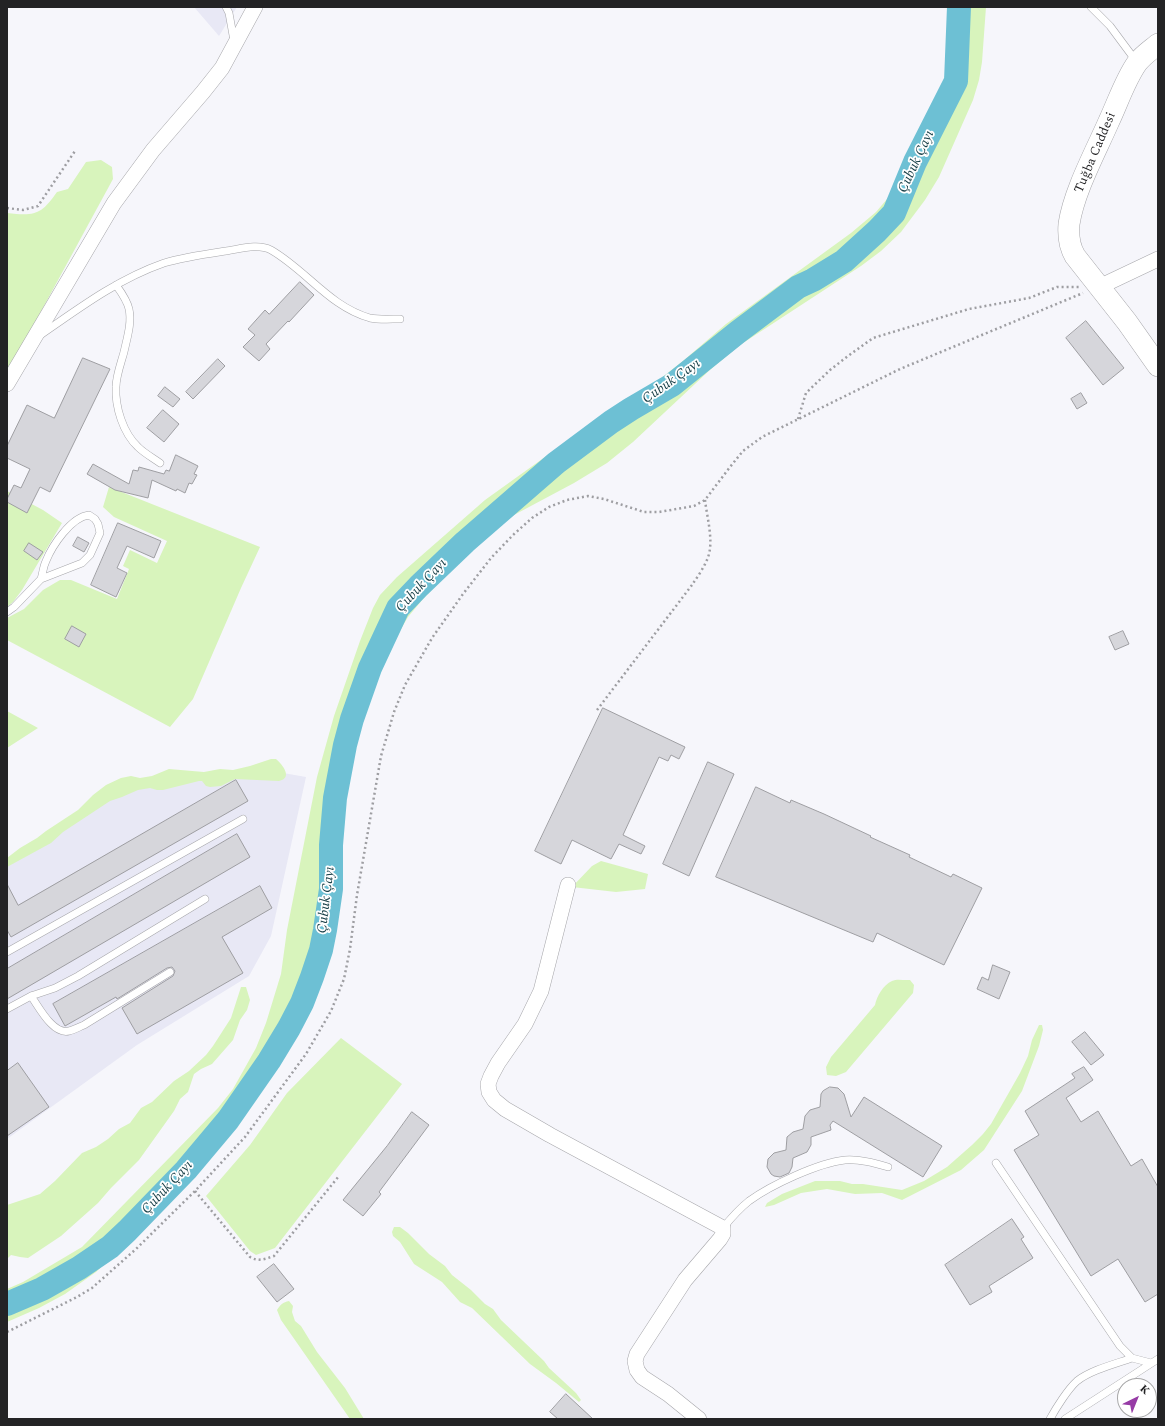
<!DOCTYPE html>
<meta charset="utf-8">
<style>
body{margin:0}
#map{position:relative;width:1165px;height:1426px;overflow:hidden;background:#f6f6fb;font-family:Spectral,serif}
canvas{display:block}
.frame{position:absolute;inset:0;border:8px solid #232325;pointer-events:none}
.north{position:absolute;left:1117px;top:1378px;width:40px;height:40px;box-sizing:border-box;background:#fff;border:1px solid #a7a7a8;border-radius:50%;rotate:43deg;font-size:11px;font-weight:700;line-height:16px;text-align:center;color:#232325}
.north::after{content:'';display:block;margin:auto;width:14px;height:18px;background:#973ca6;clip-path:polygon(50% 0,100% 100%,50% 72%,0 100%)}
</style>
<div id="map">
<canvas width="1165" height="1426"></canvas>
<div class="frame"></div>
<div class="north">K</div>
</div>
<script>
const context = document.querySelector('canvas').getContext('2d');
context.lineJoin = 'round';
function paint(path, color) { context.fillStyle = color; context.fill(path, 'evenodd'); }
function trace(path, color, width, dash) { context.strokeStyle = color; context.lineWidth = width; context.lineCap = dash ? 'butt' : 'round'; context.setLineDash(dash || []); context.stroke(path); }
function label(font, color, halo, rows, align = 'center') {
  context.font = font + ' Spectral,serif'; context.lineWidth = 3.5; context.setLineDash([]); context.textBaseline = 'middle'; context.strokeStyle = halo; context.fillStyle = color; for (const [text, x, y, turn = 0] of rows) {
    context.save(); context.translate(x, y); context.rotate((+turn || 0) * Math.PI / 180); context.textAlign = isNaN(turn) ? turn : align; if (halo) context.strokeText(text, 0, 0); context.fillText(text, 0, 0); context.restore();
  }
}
const built = new Path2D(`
 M 194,7 L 237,7 L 219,36 Z
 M 272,771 L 306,777 L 271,936 L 249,976 L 137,1045 L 7,1139 L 7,861 L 51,836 L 115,781 Z`);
const green = new Path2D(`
 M 952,7 L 986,7 L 982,62 L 979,80 L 973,100 L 939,177 L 925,200 L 901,232 L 881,251 L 861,266 L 740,345 L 711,369 L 633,442 L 607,463 L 574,483 L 514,515 L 484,539 L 451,570 L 423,599 L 408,617 L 379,666 L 365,706 L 356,740 L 343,807 L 331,943 L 325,970 L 314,997 L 261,1087 L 221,1140 L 173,1195 L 117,1252 L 96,1272 L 65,1294 L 39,1308 L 7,1322 L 7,1289 L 23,1282 L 82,1247 L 218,1108 L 233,1089 L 256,1048 L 266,1023 L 281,974 L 287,930 L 317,777 L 334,716 L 360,641 L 373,608 L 380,595 L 397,577 L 485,500 L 563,444 L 618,410 L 642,393 L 683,361 L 726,324 L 851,233 L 876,212 L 893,192 L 907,170 L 927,127 L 943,83 L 949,59 Z
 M 101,160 L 112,167 L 113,179 L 26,339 L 7,369 L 7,213 C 35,216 41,215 57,192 L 68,189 L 86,162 Z
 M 109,487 L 260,547 L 241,588 L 193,699 L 170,727 L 7,640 L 7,618 L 24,609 L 43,590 L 60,580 L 71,580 L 117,599 L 129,569 L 123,566 L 130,550 L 157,563 L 167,541 L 114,517 L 103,507 Z
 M 7,491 L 43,510 L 62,523 L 22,590 L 13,602 L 7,607 Z
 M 7,711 L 38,728 L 7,748 Z
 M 271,759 L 276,759 C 283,765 293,778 279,781 L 235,779 L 221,786 L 210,787 L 206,786 L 202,781 L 199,781 L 163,790 L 157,790 L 150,788 L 138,790 L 122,797 L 110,801 L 63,832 L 51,843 L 7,867 L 7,858 L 20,848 L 37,838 L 46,831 L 78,810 L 93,795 L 106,785 L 121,778 L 131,776 L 140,778 L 152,776 L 169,769 L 204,772 L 220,769 L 233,770 L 250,766 Z
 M 601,861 L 648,874 L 645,889 L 616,892 L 572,887 L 592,866 Z
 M 906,980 L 910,980 L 914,985 L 913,993 L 846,1072 L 836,1076 L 827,1075 L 826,1067 L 831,1057 L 875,1005 C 877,996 883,985 892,981 C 896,979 902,980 906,980 Z
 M 241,987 L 246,987 L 250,1000 L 247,1010 L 240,1020 L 233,1040 L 212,1064 L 201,1069 L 194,1074 L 188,1092 L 180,1099 L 174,1111 L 139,1160 L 111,1188 L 98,1203 L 61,1236 L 28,1258 L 20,1257 L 11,1255 L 7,1259 L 7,1205 L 40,1194 L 55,1181 L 82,1153 L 96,1147 L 108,1139 L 119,1129 L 130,1123 L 141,1108 L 152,1102 L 174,1081 L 189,1071 L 206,1055 L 213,1046 L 231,1018 Z
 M 1039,1025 L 1042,1025 L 1043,1030 L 1039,1046 L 1022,1091 L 984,1150 L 961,1170 L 902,1200 L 882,1193 L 855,1194 L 827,1189 L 801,1193 L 774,1205 L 765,1207 L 767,1203 L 782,1194 L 815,1181 L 840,1181 L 852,1184 L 863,1184 L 902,1190 L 924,1181 L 947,1167 L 972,1145 L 983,1134 L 991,1124 L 1020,1073 L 1028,1056 L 1032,1040 Z
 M 341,1038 L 402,1084 L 275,1248 L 256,1255 L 250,1251 L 206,1196 L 250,1145 L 287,1093 Z
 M 394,1227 L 400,1227 L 408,1233 L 429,1254 L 445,1266 L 452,1275 L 471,1290 L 485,1304 L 493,1309 L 501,1320 L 544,1361 L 549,1368 L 576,1393 L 581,1400 L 579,1402 L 556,1383 L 530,1364 L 472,1308 L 460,1302 L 442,1282 L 414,1264 L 400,1242 L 393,1236 L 392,1232 Z
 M 289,1301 L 293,1306 L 292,1312 L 295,1321 L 301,1326 L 317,1352 L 345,1388 L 364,1419 L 350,1419 L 281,1320 L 277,1310 C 280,1305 283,1302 289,1301 Z`);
const river = new Path2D(`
 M 7,1304 L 42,1289 L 79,1268 L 110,1247 L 127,1231 L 186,1170 L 228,1120 L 269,1061 L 289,1028 L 302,1003 L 312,977 L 321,950 L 325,930 L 331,889 L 331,845 L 335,798 L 345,745 L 352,719 L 370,668 L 398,608 L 419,586 L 465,542 L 556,463 L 611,422 L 631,409 L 672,385 L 738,332 L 798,287 L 813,280 L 844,261 L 877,231 L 894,213 L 915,162 L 956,81 L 959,7`);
const building = new Path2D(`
 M 300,282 L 314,295 L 289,322 L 288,321 L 266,344 L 270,349 L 259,361 L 243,347 L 255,335 L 248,329 L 265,310 L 269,314 Z
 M 1086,321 L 1124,368 L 1103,385 L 1066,338 Z
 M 83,358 L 110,369 L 50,492 L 40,487 L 27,513 L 7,502 L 7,499 L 14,485 L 21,488 L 30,469 L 7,458 L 7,446 L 27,405 L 54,418 Z
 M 218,359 L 225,366 L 193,399 L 186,392 Z
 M 165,387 L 180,399 L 173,407 L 158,396 Z
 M 1081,393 L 1087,403 L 1077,409 L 1071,399 Z
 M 163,410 L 179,424 L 164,442 L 147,428 Z
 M 176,455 L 198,466 L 194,474 L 197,475 L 192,484 L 189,483 L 185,493 L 177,489 L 176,491 L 152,480 L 148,498 L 115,490 L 87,474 L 93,464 L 129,484 L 133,470 L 138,471 L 139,467 L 164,474 L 166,470 L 169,471 Z
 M 118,523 L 161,541 L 154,558 L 127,546 L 117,568 L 127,573 L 116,597 L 91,585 Z
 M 78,537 L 89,543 L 84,552 L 73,546 Z
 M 29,543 L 43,552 L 37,560 L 24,551 Z
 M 72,626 L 86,634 L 79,647 L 65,639 Z
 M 1123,631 L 1129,644 L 1115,650 L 1109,637 Z
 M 603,708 L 685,747 L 679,759 L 671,755 L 668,761 L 659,757 L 623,835 L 645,846 L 641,854 L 619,844 L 611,859 L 572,840 L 561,864 L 535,851 Z
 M 708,762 L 734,774 L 689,876 L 663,864 Z
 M 236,780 L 248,801 L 11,937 L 7,930 L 7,884 L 18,905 Z
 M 756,787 L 790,803 L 791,800 L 824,814 L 871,836 L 870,837 L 910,855 L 909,857 L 951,877 L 953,874 L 982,888 L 944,965 L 877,933 L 873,942 L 716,877 Z
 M 237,834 L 250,857 L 7,999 L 7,969 Z
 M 260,886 L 272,908 L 222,937 L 243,973 L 137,1034 L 122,1008 L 173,976 L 175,971 L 172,967 L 167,968 L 117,999 L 116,997 L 65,1026 L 53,1004 Z
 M 993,965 L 1010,972 L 999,999 L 977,989 L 982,977 L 988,980 Z
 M 1085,1032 L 1104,1055 L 1091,1065 L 1072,1042 Z
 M 18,1063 L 49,1107 L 7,1136 L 7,1071 Z
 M 1084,1067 L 1093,1080 L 1066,1098 L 1081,1122 L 1098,1111 L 1131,1166 L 1142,1159 L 1158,1187 L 1158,1294 L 1145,1302 L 1118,1259 L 1091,1276 L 1014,1150 L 1039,1135 L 1025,1111 L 1075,1078 L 1072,1074 Z
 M 830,1087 L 838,1088 L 844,1094 L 851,1117 L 864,1097 L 942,1146 L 923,1177 L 833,1121 L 830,1125 L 831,1130 L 811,1137 L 811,1145 L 807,1152 L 793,1158 L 792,1167 L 789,1173 L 780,1177 L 774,1176 L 771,1174 L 767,1167 L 768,1159 L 774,1153 L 786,1150 L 787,1137 L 793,1132 L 803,1129 L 805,1116 L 810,1110 L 820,1107 L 821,1094 L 823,1091 Z
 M 412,1112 L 429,1125 L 379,1192 L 381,1194 L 363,1216 L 343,1200 L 387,1146 Z
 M 1012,1219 L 1024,1237 L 1021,1239 L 1033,1258 L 989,1286 L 992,1292 L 970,1305 L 945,1265 Z
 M 274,1264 L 294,1289 L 277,1302 L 257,1277 Z
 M 566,1394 L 593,1419 L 558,1419 L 550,1412 Z`);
const path = new Path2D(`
 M 7,208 L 23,210 L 38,206 L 75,151
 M 798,419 L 806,393 L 830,370 L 848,356 L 873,338 L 969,309 L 1029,298 L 1057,287 L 1079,287
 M 597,710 L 692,585 C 698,576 706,565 709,554 C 713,538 707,517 705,500
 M 195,1191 L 250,1257 C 258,1262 265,1259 274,1256 L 339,1176
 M 7,1332 L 77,1297 L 92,1288 L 136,1249 L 195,1191 L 245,1137 L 306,1054 L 331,1011 L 344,979 L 350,949 L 357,895 L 381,756 L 394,712 L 405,685 L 432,638 L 463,594 L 491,558 L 513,535 L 532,518 L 549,507 L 567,500 L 588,496 L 604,499 L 644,512 L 659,512 L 694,506 L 705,500 L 730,467 L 743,451 L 762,437 L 900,369 L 1083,293`);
const lane = new Path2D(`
 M 226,7 L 229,13 L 234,41
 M 1091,7 L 1110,26 L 1136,61
 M 116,285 C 121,292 127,300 129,309 C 132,323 127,338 124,352 C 121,363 116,376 116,387 C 115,407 123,433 138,447 C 144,453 153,458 160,463
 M 39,336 C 79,308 118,279 164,263 C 184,257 206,254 226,251 C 240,249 258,243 271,250 C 306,270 330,307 370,318 C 379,320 391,319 400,319
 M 7,612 L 14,607 L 41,579 L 82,563 L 90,555 L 100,533 L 98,524 L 95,519 L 89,515 C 71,517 52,546 46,561 C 43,567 43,573 41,579
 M 7,952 L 243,819
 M 31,996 C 39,1007 53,1035 69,1031 C 74,1030 79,1027 84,1025 L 170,972
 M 7,1009 L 31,996 L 55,988 L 78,976 L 205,899
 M 996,1163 L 1120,1346 L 1132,1358 L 1151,1363
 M 723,1228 C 731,1218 739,1209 749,1201 C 771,1185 818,1163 845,1160 C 860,1159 874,1163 888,1167
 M 1050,1419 C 1056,1408 1068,1389 1077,1381 C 1091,1370 1115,1364 1132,1358
 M 1065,1419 L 1158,1359`);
const street = new Path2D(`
 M 1099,287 L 1158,259
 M 7,384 L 114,203 L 153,150 L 203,92 L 222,68 L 255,7
 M 568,885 L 541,991 L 525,1024 L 498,1063 L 491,1076 L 488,1084 L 489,1092 L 494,1100 L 505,1109 L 550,1135 L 723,1228 L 723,1234 L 720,1239 L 685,1280 L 637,1354 L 635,1361 L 637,1370 L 642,1377 L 668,1394 L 699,1419`);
const secondary = new Path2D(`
 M 1158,44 C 1151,50 1143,55 1137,63 C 1125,80 1118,102 1109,121 C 1096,151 1074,191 1069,224 C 1068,236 1069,246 1075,256 L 1127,322 L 1158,366`);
const streetNames = [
 ["Tuğba Caddesi",1096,153,-67]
];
const waterNames = [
 ["Çubuk Çayı",917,162,-65],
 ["Çubuk Çayı",672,382,-35],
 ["Çubuk Çayı",422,586,-47],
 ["Çubuk Çayı",327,900,-83],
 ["Çubuk Çayı",168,1188,-47]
];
paint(built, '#e8e8f5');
paint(green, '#d8f4bc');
trace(river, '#6dc0d4', 24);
paint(building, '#d6d6db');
trace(building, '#9e9ea2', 1);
trace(lane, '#a6a6aa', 8);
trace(street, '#a6a6aa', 16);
trace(secondary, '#a6a6aa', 22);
trace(path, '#9e9ea2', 2.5, [2, 3]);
trace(lane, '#fff', 7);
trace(street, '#fff', 15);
trace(secondary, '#fff', 21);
label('13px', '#232325', '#fff', streetNames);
label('italic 14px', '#1a4149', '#fff', waterNames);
</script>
